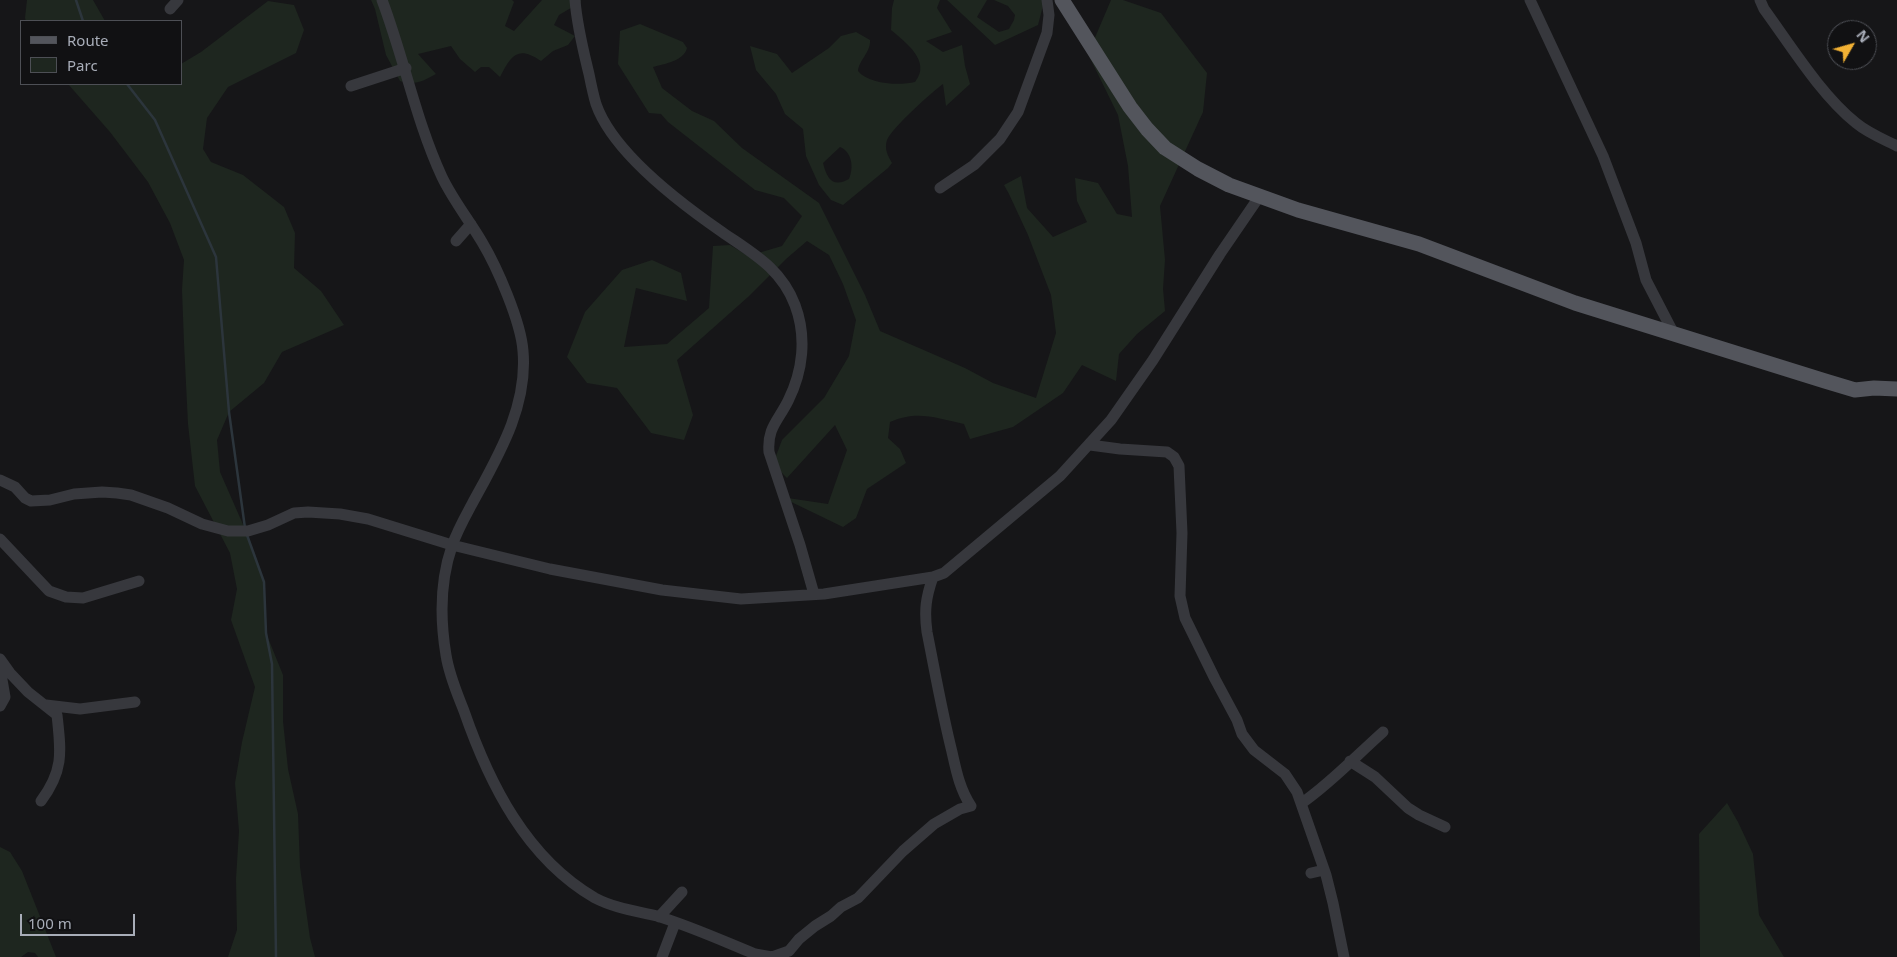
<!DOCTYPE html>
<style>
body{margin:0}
#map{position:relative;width:1897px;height:957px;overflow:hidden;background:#161618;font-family:"Noto Sans",sans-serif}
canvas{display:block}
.legend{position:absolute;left:20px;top:20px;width:162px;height:65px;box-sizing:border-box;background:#111113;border:1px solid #4d4f55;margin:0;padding:6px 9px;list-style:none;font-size:15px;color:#a8adb8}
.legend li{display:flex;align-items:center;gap:10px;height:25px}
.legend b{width:25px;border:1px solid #4d4f55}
.north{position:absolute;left:1827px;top:20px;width:50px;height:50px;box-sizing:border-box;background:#111113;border:1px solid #4d4f55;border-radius:50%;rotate:52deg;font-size:14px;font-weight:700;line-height:20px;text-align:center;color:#a8adb8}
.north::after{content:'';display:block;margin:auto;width:18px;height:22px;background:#f2b134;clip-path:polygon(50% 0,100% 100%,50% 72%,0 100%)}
.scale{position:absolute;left:20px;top:914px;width:115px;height:22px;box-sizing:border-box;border:2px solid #a8adb8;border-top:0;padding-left:6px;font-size:15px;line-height:18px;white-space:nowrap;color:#a8adb8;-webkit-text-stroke:4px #111113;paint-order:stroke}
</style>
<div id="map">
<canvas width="1897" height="957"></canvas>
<ul class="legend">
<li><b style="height:6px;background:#53555c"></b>Route</li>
<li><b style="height:14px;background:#1e261f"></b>Parc</li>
</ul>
<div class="north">N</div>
<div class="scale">100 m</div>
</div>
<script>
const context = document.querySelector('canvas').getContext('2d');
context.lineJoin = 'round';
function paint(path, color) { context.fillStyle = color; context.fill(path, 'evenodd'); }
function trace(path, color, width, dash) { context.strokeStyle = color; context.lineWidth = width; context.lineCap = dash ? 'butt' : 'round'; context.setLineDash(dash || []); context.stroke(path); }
const green = new Path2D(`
 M 27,0 L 93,0 L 105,21 L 26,21 L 25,18 Z
 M 371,0 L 512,0 L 514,2 L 505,26 L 514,31 L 542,0 L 581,0 L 581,2 L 559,15 L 554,25 L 575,36 L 568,45 L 553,51 L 541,61 C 518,45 511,55 500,77 L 489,67 L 481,67 L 475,72 L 460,59 L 451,46 L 418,54 L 436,74 C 423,81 415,86 400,81 L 386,55 L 375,9 Z
 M 894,0 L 940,0 L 937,8 L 952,32 L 926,41 L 943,52 L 962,45 L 965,66 L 970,84 L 946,106 L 943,84 C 932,92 892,128 887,140 C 884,149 888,156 892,163 L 888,168 L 843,205 L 831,200 L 819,185 L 806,156 L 803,129 L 785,114 L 776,94 L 756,70 L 750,46 L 777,54 L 792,73 L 829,48 L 841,36 L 856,32 L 870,40 C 871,52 859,60 858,71 C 868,84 899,86 915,82 C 932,61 905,42 891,30 L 892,8 ZM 840,147 C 852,152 854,167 849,179 C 833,188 827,179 823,163 Z
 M 947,0 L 987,0 L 977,17 L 999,32 L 1009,29 L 1014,20 L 1015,15 L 1008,6 L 994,0 L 1043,0 L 1044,2 L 1038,25 L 995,45 Z
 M 1111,0 L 1123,0 L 1161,13 L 1207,73 L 1203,112 L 1160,206 L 1165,260 L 1163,289 L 1165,311 L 1137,334 L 1119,354 L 1116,381 L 1082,365 L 1063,393 L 1013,427 L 970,439 L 964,424 C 935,418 918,410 890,422 L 888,438 L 900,449 L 906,463 L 867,489 L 856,518 L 843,527 L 781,497 L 828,504 L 847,450 L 835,425 L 787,478 L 773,464 L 782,440 L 824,398 L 849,356 L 856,320 L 843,284 L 829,255 L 807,241 L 786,259 L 748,297 L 677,360 L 693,415 L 684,440 L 651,433 L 617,388 L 587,383 L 567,357 L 585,312 L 622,270 L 652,260 L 681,273 L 687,301 L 636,288 L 624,347 L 667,344 L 709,308 L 713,246 L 730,245 L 748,256 L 782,246 L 802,216 L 784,198 L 755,190 L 668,122 L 661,114 L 649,113 L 618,64 L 620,31 L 640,24 L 683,42 L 687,48 C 684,61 664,64 653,67 L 662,88 L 692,111 L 714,121 L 742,148 L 819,203 L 865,295 L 880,331 L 965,368 L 993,383 L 1036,398 L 1056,333 L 1051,295 L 1028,235 L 1009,194 L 1004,185 L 1021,176 L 1027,208 L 1053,237 L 1087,222 L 1077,201 L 1075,178 L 1098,183 L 1117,214 L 1132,217 L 1128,166 L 1118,115 L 1088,54 Z
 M 268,1 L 294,5 L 304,30 L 296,53 L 228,87 L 207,118 L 203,149 L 211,162 L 243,175 L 284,207 L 295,233 L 294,268 L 321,291 L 344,325 L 282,352 L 264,383 L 229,412 L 217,440 L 220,472 L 245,529 L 264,582 L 266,633 L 283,675 L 283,721 L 288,769 L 298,814 L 300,867 L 310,938 L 315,957 L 228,957 L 237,930 L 236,879 L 239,831 L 235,783 L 242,742 L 255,687 L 231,620 L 237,589 L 230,553 L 195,486 L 188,424 L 184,343 L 182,290 L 184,260 L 170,223 L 148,182 L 110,132 L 68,84 L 181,84 L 181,64 L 201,52 Z
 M 1727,803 L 1738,822 L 1753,854 L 1759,915 L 1784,957 L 1700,957 L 1699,834 Z
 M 0,847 L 10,852 L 22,871 L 56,957 L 38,957 L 35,953 L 28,952 L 21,957 L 0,957 Z`);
const stream = new Path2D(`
 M 76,0 L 83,21
 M 127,84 L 155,120 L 216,257 L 229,412 L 245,528
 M 247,535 L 264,582 L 266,633 L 272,664 L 276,957`);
const minor = new Path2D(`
 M 382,0 C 404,58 416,121 442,177 C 453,200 469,220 482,242 C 497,267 521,322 523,351 C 528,407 498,456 472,504 C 465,517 457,531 452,546 C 440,581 440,619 446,655 C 449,675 457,693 464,711 C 489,783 526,858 595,898 C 614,908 636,911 657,916 C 690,926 723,941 755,954 L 772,957 L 789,951 L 799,939 L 815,926 L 831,916 L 841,907 L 858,898 L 903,851 L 934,824 L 960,809 L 971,806 C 960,790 956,770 952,752 C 942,712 935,672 927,632 C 924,610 926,597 933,577
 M 575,0 C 577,26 583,49 589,74 C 591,84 593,94 596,104 C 613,153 680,203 722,232 C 752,253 781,268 795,305 C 807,337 803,371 788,401 C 778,421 767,428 769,452 L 800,545 L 814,594
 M 1530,0 L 1603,156 L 1636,243 L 1646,280 L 1674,334
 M 1760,0 L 1764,9 C 1791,46 1821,95 1856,123 C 1868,133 1883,139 1897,146
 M 170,9 L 178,0
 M 351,86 L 406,68
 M 940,188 L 974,165 L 1000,139 L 1018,112 L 1047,33 L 1049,15 L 1047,0
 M 456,241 L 471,224
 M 1090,445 L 1120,449 L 1167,452 L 1174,457 L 1179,466 L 1182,533 L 1180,596 L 1185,618 L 1215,679 L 1237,720 L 1242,734 L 1254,750 L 1285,774 L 1297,792 L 1326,875 L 1333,903 L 1344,957
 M 0,480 L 15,487 L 25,498 L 31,501 L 50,500 L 74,494 L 102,492 L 117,493 L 131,495 L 168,508 L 202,524 L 228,531 L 248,531 L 268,525 L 294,513 L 308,512 L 340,514 L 368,519 L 452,545 L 550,569 L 662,590 L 741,599 L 824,594 L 933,577 L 944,573 L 1060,476 L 1111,420 L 1153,360 L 1220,254 L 1259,197
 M 0,539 L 49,591 L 66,597 L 83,598 L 139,581
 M 0,659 L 10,673 L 28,692 L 57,715 C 61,752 64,770 41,801
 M 0,668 L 5,697 L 0,706
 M 46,705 L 80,709 L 135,702
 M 1350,761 L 1375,777 L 1408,808 L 1419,815 L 1445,827
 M 1302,803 C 1332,782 1356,756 1383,732
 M 1311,873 L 1324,870
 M 659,917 L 682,892
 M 662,957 L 675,923`);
const major = new Path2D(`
 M 1062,0 L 1130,107 L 1147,129 L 1165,148 L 1198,169 L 1229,185 L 1298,210 L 1419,244 L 1575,303 L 1825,381 L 1855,390 L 1874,388 L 1897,389`);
paint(green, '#1e261f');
trace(stream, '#2c353c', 2.5);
trace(minor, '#37383d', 11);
trace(major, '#53555c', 15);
</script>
